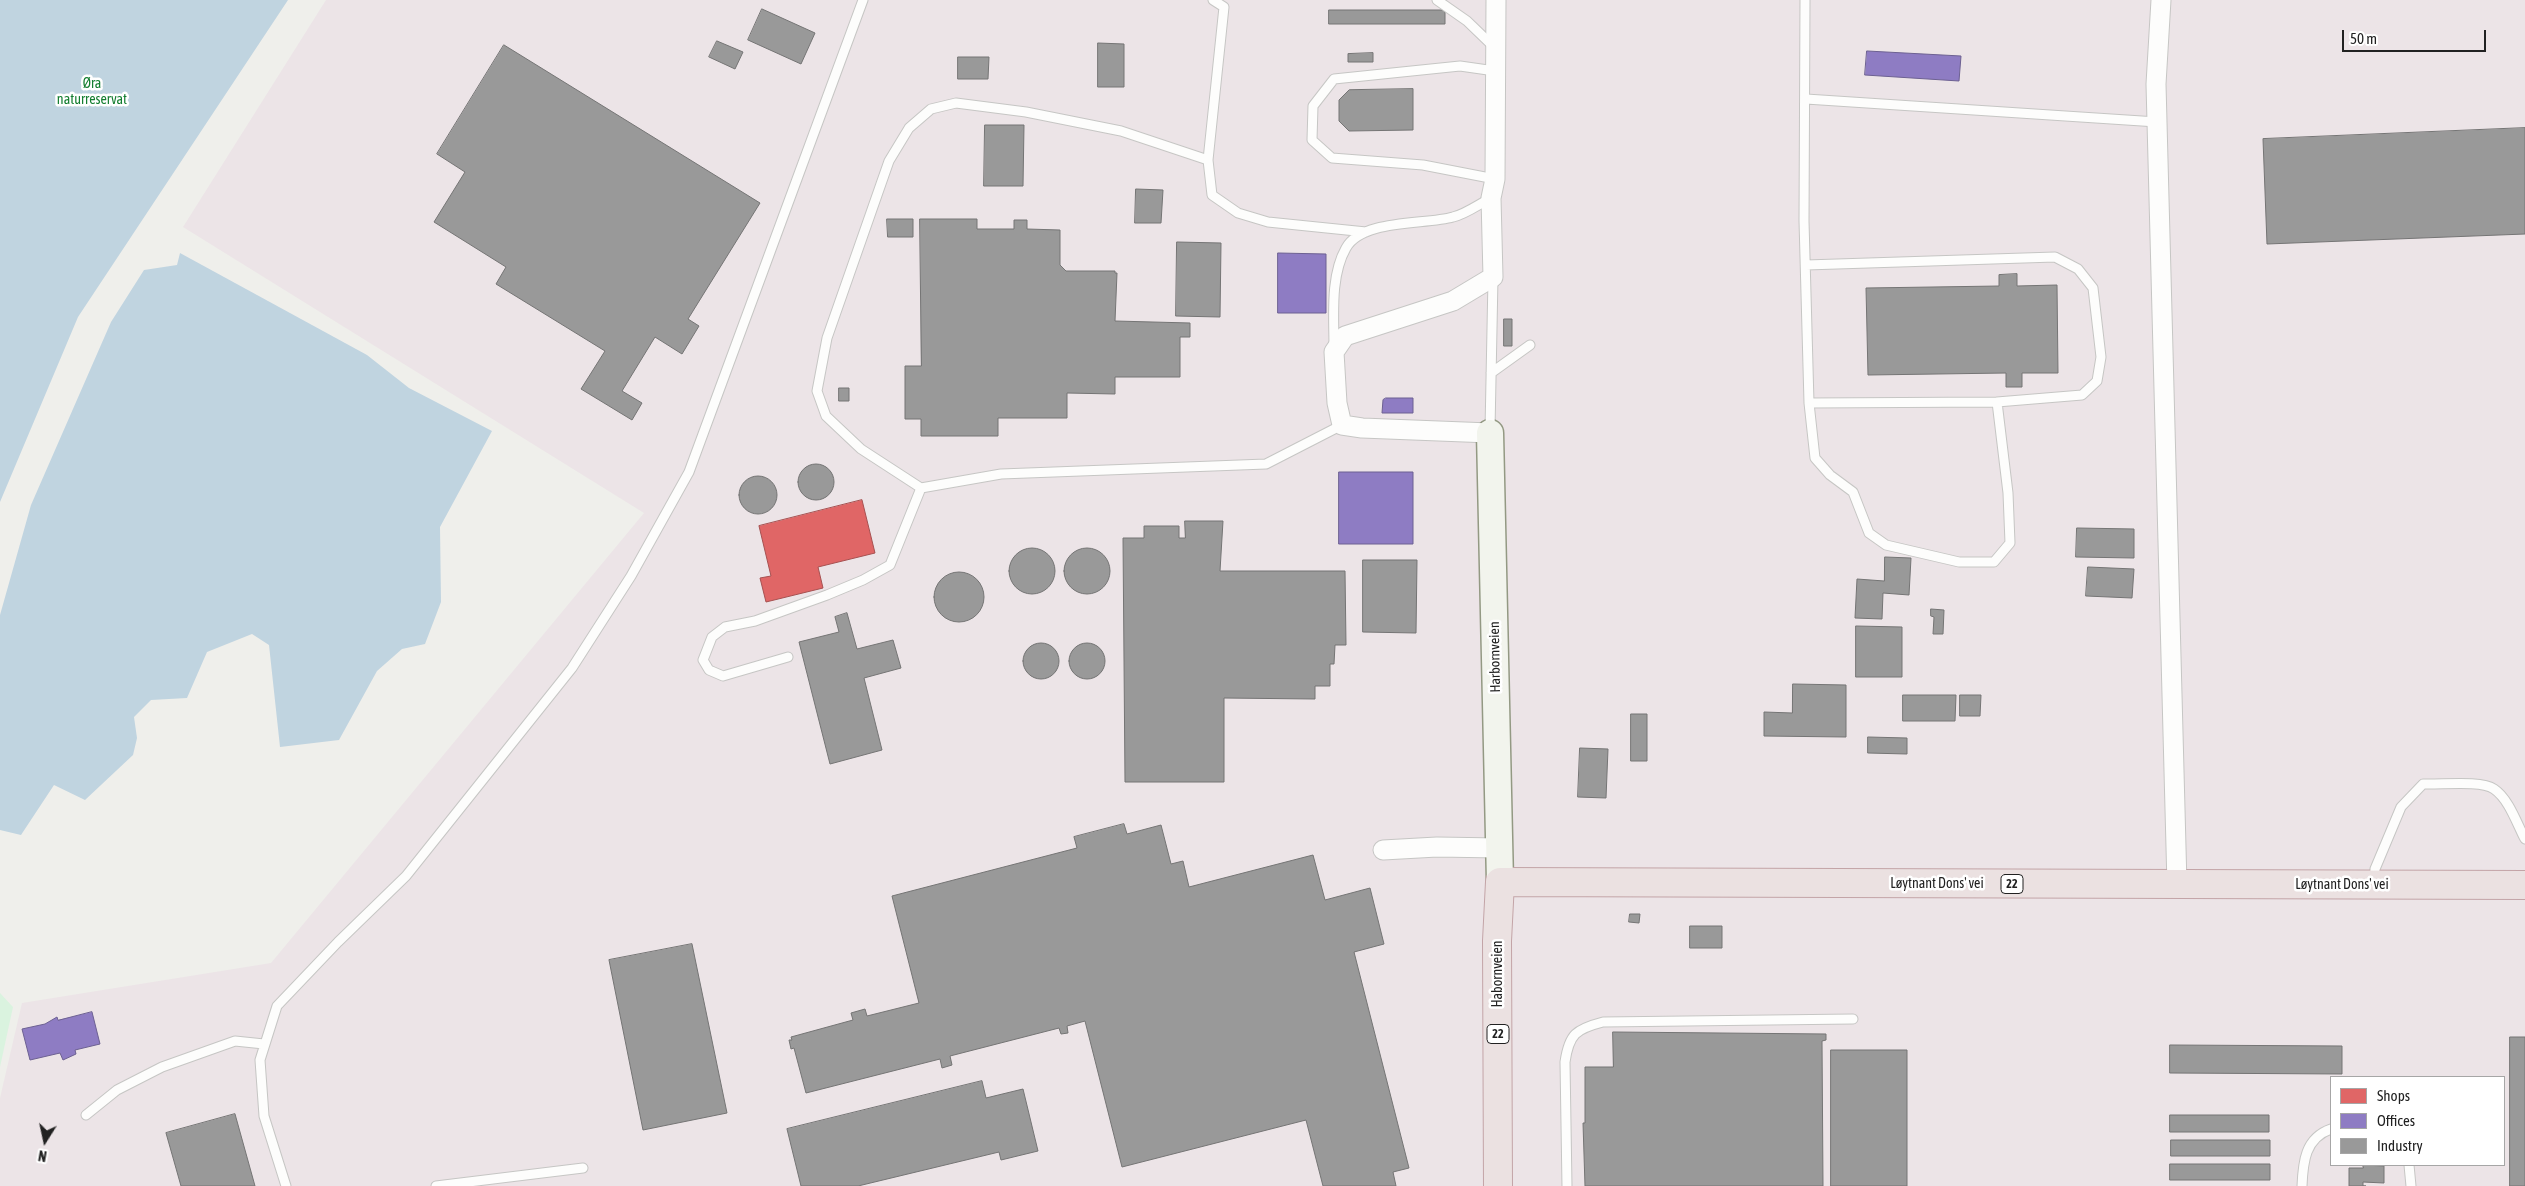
<!DOCTYPE html>
<meta charset="utf-8">
<style>
body{margin:0}
#map{position:relative;width:2525px;height:1186px;overflow:hidden;background:#efefeb;font-family:"Asap Condensed",sans-serif}
canvas{display:block}
.legend{position:absolute;left:2330px;top:1076px;width:175px;height:90px;box-sizing:border-box;background:#fff;border:1px solid #a6a6a6;margin:0;padding:6px 9px;list-style:none;font-size:15px;color:#212121}
.legend li{display:flex;align-items:center;gap:10px;height:25px}
.legend b{width:25px;border:1px solid #a6a6a6}
.north{position:absolute;left:20px;top:1116px;width:50px;height:50px;-webkit-text-stroke:4px #fff;paint-order:stroke;rotate:190deg;font-size:14px;font-weight:700;line-height:20px;text-align:center;color:#212121}
.north::after{content:'';display:block;margin:auto;width:18px;height:22px;background:#212121;clip-path:polygon(50% 0,100% 100%,50% 72%,0 100%)}
.scale{position:absolute;left:2342px;top:30px;width:144px;height:22px;box-sizing:border-box;border:2px solid #212121;border-top:0;padding-left:6px;font-size:15px;line-height:18px;white-space:nowrap;color:#212121;-webkit-text-stroke:4px #fff;paint-order:stroke}
</style>
<div id="map">
<canvas width="2525" height="1186"></canvas>
<ul class="legend">
<li><b style="height:14px;background:#e06666"></b>Shops</li>
<li><b style="height:14px;background:#8e7cc3"></b>Offices</li>
<li><b style="height:14px;background:#999"></b>Industry</li>
</ul>
<div class="north">N</div>
<div class="scale">50 m</div>
</div>
<script>
const context = document.querySelector('canvas').getContext('2d');
context.lineJoin = 'round';
function paint(path, color) { context.fillStyle = color; context.fill(path, 'evenodd'); }
function trace(path, color, width, dash) { context.strokeStyle = color; context.lineWidth = width; context.lineCap = dash ? 'butt' : 'round'; context.setLineDash(dash || []); context.stroke(path); }
function label(font, color, halo, rows, align = 'center') {
  context.font = font + ' "Asap Condensed",sans-serif'; context.lineWidth = 5; context.setLineDash([]); context.textBaseline = 'middle'; context.strokeStyle = halo; context.fillStyle = color; for (const [text, x, y, turn = 0] of rows) {
    context.save(); context.translate(x, y); context.rotate((+turn || 0) * Math.PI / 180); context.textAlign = isNaN(turn) ? turn : align; if (halo) context.strokeText(text, 0, 0); context.fillText(text, 0, 0); context.restore();
  }
}
const industrial = new Path2D(`
 M 326,0 L 2525,0 L 2525,1186 L 0,1186 L 0,1098 L 22,1003 L 271,963 L 644,513 L 183,227 ZM 2331,1077 L 2504,1077 L 2504,1165 L 2331,1165 Z`);
const park = new Path2D(`
 M 0,993 L 13,1007 L 0,1067 Z`);
const water = new Path2D(`
 M 0,0 L 288,0 L 78,317 L 0,502 Z
 M 180,253 L 367,355 L 409,388 L 492,431 L 440,527 L 441,602 L 425,644 L 402,649 L 377,671 L 339,740 L 280,747 L 269,645 L 252,634 L 207,652 L 187,698 L 151,700 L 134,717 L 137,738 L 133,755 L 85,800 L 54,785 L 21,835 L 0,830 L 0,615 L 31,505 L 111,322 L 144,270 L 177,265 Z`);
const shops = new Path2D(`
 M 862,500 L 875,553 L 818,567 L 823,588 L 766,602 L 760,578 L 771,576 L 759,526 Z`);
const offices = new Path2D(`
 M 1867,51 L 1961,56 L 1959,81 L 1865,75 Z
 M 1278,253 L 1326,254 L 1326,313 L 1278,313 Z
 M 1386,398 L 1413,398 L 1413,413 L 1382,413 L 1383,400 Z
 M 1339,472 L 1413,472 L 1413,544 L 1339,544 Z
 M 92,1012 L 100,1044 L 75,1050 L 76,1054 L 63,1060 L 60,1053 L 30,1060 L 22,1029 L 45,1024 L 57,1017 L 58,1020 Z`);
const industry = new Path2D(`
 M 762,9 L 815,33 L 801,64 L 748,40 Z
 M 1329,10 L 1445,10 L 1445,24 L 1329,24 Z
 M 717,41 L 743,52 L 735,69 L 709,57 Z
 M 1098,43 L 1124,44 L 1124,87 L 1098,87 Z
 M 504,45 L 760,203 L 688,319 L 699,326 L 682,354 L 655,337 L 622,391 L 642,403 L 632,420 L 581,389 L 605,351 L 496,284 L 506,267 L 434,222 L 465,172 L 437,154 Z
 M 1373,53 L 1373,62 L 1348,62 L 1348,54 Z
 M 958,57 L 989,57 L 988,79 L 958,79 Z
 M 1413,89 L 1413,130 L 1349,131 L 1339,121 L 1339,100 L 1349,90 Z
 M 985,125 L 1024,125 L 1023,186 L 984,186 Z
 M 2525,128 L 2525,234 L 2267,244 L 2263,139 Z
 M 1136,189 L 1163,190 L 1161,223 L 1135,223 Z
 M 887,219 L 913,219 L 913,237 L 888,237 Z
 M 920,219 L 977,219 L 977,229 L 1014,229 L 1014,220 L 1027,220 L 1027,229 L 1060,230 L 1060,265 L 1066,271 L 1115,271 L 1115,273 L 1117,273 L 1115,321 L 1190,323 L 1190,337 L 1180,337 L 1180,377 L 1115,377 L 1115,394 L 1067,393 L 1067,418 L 998,418 L 998,436 L 921,436 L 921,419 L 905,419 L 905,366 L 921,366 Z
 M 1177,242 L 1221,243 L 1220,317 L 1176,316 Z
 M 2017,274 L 2017,286 L 2057,285 L 2058,373 L 2022,373 L 2022,387 L 2006,387 L 2006,373 L 1868,375 L 1866,288 L 1999,286 L 1999,275 Z
 M 1504,319 L 1512,319 L 1512,346 L 1504,346 Z
 M 839,388 L 849,388 L 849,401 L 839,401 Z
 M798 482a18 18 0 1 1 36 0a18 18 0 1 1-36 0Z
 M739 495a19 19 0 1 1 38 0a19 19 0 1 1-38 0Z
 M 1185,521 L 1223,521 L 1220,571 L 1345,571 L 1346,645 L 1335,645 L 1334,664 L 1330,664 L 1330,686 L 1315,686 L 1315,699 L 1224,698 L 1224,782 L 1125,782 L 1123,538 L 1144,538 L 1144,526 L 1179,526 L 1179,538 L 1185,538 Z
 M 2077,528 L 2134,529 L 2134,558 L 2076,557 Z
 M1064 571a23 23 0 1 1 46 0a23 23 0 1 1-46 0Z
 M1009 571a23 23 0 1 1 46 0a23 23 0 1 1-46 0Z
 M 1885,557 L 1911,558 L 1909,595 L 1883,593 L 1882,619 L 1855,618 L 1857,579 L 1884,581 Z
 M 1363,560 L 1417,560 L 1416,633 L 1363,632 Z
 M 2088,567 L 2134,569 L 2132,598 L 2086,596 Z
 M934 597a25 25 0 1 1 50 0a25 25 0 1 1-50 0Z
 M 1931,609 L 1944,610 L 1943,634 L 1933,634 L 1934,617 L 1931,616 Z
 M 847,613 L 857,649 L 893,640 L 901,668 L 864,678 L 882,750 L 830,764 L 799,642 L 839,632 L 835,617 Z
 M 1856,626 L 1902,627 L 1902,677 L 1856,677 Z
 M1023 661a18 18 0 1 1 36 0a18 18 0 1 1-36 0Z
 M1069 661a18 18 0 1 1 36 0a18 18 0 1 1-36 0Z
 M 1793,684 L 1846,685 L 1846,737 L 1764,736 L 1764,712 L 1792,713 Z
 M 1903,695 L 1956,695 L 1955,721 L 1903,721 Z
 M 1960,695 L 1981,695 L 1980,716 L 1960,716 Z
 M 1631,714 L 1647,714 L 1647,761 L 1631,761 Z
 M 1868,737 L 1907,738 L 1907,754 L 1868,753 Z
 M 1580,748 L 1608,749 L 1606,798 L 1578,797 Z
 M 1124,824 L 1127,834 L 1161,825 L 1171,864 L 1183,861 L 1189,887 L 1313,855 L 1325,900 L 1370,888 L 1384,944 L 1354,952 L 1409,1168 L 1393,1172 L 1396,1186 L 1323,1186 L 1306,1120 L 1122,1167 L 1085,1021 L 1067,1026 L 1068,1033 L 1061,1034 L 1059,1028 L 950,1056 L 952,1065 L 942,1068 L 940,1059 L 806,1093 L 794,1048 L 791,1049 L 789,1040 L 792,1040 L 791,1037 L 853,1020 L 851,1013 L 865,1009 L 867,1016 L 919,1003 L 892,896 L 1077,848 L 1074,837 Z
 M 1630,914 L 1640,914 L 1639,923 L 1629,922 Z
 M 1690,926 L 1722,926 L 1722,948 L 1690,948 Z
 M 692,944 L 727,1113 L 643,1130 L 609,960 Z
 M 1613,1032 L 1826,1034 L 1826,1040 L 1822,1041 L 1823,1186 L 1585,1186 L 1583,1123 L 1585,1123 L 1585,1067 L 1613,1067 Z
 M 2510,1037 L 2525,1037 L 2525,1186 L 2510,1186 Z
 M 2170,1045 L 2342,1046 L 2342,1074 L 2170,1073 Z
 M 1831,1050 L 1907,1050 L 1907,1186 L 1831,1186 Z
 M 982,1081 L 986,1098 L 1023,1089 L 1038,1151 L 1001,1160 L 999,1152 L 858,1186 L 801,1186 L 787,1129 Z
 M 235,1114 L 255,1186 L 181,1186 L 166,1133 Z
 M 2170,1115 L 2269,1115 L 2269,1132 L 2170,1132 Z
 M 2171,1140 L 2270,1140 L 2270,1156 L 2171,1156 Z
 M 2170,1164 L 2270,1164 L 2270,1180 L 2170,1180 Z
 M 2363,1165 L 2384,1166 L 2384,1183 L 2363,1182 L 2363,1186 L 2366,1186 L 2349,1186 L 2349,1168 L 2363,1168 Z`);
const lane = new Path2D(`
 M 1213,0 L 1224,7 L 1208,160 L 1212,195 L 1238,213 L 1268,222 L 1366,232
 M 1437,0 L 1467,21 L 1495,48
 M 1805,0 L 1804,221 L 1809,403 L 1815,458 L 1830,475 L 1853,492 L 1869,533 L 1886,545 L 1959,562 L 1994,562 L 2010,543 L 2008,493 L 1997,402
 M 1806,99 L 2157,122
 M 1495,179 L 1423,165 L 1332,158 L 1312,140 L 1313,106 L 1334,79 L 1460,66 L 1495,71
 M 1806,265 L 2055,257 L 2078,269 L 2093,288 L 2101,357 L 2097,381 L 2082,395 L 1997,402 L 1809,403
 M 1334,347 C 1334,316 1330,276 1346,248 C 1362,219 1425,225 1453,217 C 1466,214 1479,204 1491,198
 M 1491,373 L 1530,345
 M 1490,430 L 1493,278
 M 921,488 L 861,449 L 826,416 L 817,391 L 827,338 L 889,161 L 909,128 L 931,109 L 956,103 L 1026,112 L 1121,131 L 1208,160
 M 788,657 L 723,676 L 709,670 L 703,660 L 712,637 L 725,627 L 755,621 L 827,595 L 863,580 L 890,565 L 921,488 L 1001,474 L 1266,464 L 1342,425
 M 2374,882 L 2375,869 L 2401,807 L 2423,784 C 2440,785 2481,780 2494,789 C 2509,799 2517,824 2525,839
 M 86,1115 L 117,1090 L 162,1067 L 235,1041 L 264,1044
 M 2409,1165 L 2411,1186
 M 286,1186 L 264,1116 L 260,1060 L 277,1006 L 338,942 L 406,876 L 572,668 L 631,576 L 689,472 L 863,0
 M 436,1186 L 583,1168
 M 1567,1186 L 1565,1062 C 1569,1034 1576,1029 1603,1022 L 1853,1019
 M 2302,1186 C 2303,1162 2305,1138 2331,1129`);
const street = new Path2D(`
 M 2161,0 L 2156,84 L 2157,122 L 2177,885
 M 1490,433 L 1362,428 L 1342,425 L 1337,403 L 1334,352 L 1345,336 L 1453,301 L 1493,277 L 1491,198 L 1495,179 L 1496,0
 M 1383,850 L 1437,847 L 1499,848`);
const secondary = new Path2D(`
 M 1490,433 L 1500,882`);
const highway = new Path2D(`
 M 1498,1186 L 1497,941 L 1500,882 L 2525,885`);
const shields = [
 [2012,884,22],
 [1498,1034,22]
];
const shieldNames = [
 ["22",2012,884],
 ["22",1498,1034]
];
const parkNames = [
 ["Øra",92,84],
 ["naturreservat",92,100]
];
const streetNames = [
 ["Harbornveien",1495,657,-91],
 ["Løytnant Dons' vei",1937,884],
 ["Løytnant Dons' vei",2342,885],
 ["Habornveien",1498,974,-90]
];
paint(industrial, '#ece4e7');
paint(park, '#daf3df');
paint(water, '#c0d4e0');
paint(shops, '#e06666');
trace(shops, '#a75151', 1);
paint(offices, '#8e7cc3');
trace(offices, '#6d6192', 1);
paint(industry, '#999');
trace(industry, '#757575', 1);
trace(lane, '#c6c6c4', 11);
trace(street, '#c6c6c4', 21);
trace(secondary, '#939983', 29);
trace(highway, '#c3a4a7', 30);
trace(lane, '#fdfdfc', 9);
trace(street, '#fdfdfc', 19);
trace(secondary, '#f2f4ed', 26);
trace(highway, '#ebe1e1', 28);
for (const [x, y, w] of shields) { const box = new Path2D(); box.roundRect(x - w / 2, y - 9.5, w, 19, 4); context.fillStyle = '#fff'; context.fill(box); trace(box, '#212121', 1); }
label('bold 12px', '#212121', null, shieldNames);
label('14px', '#127d2e', '#fff', parkNames);
label('14px', '#212121', '#fff', streetNames);
</script>
